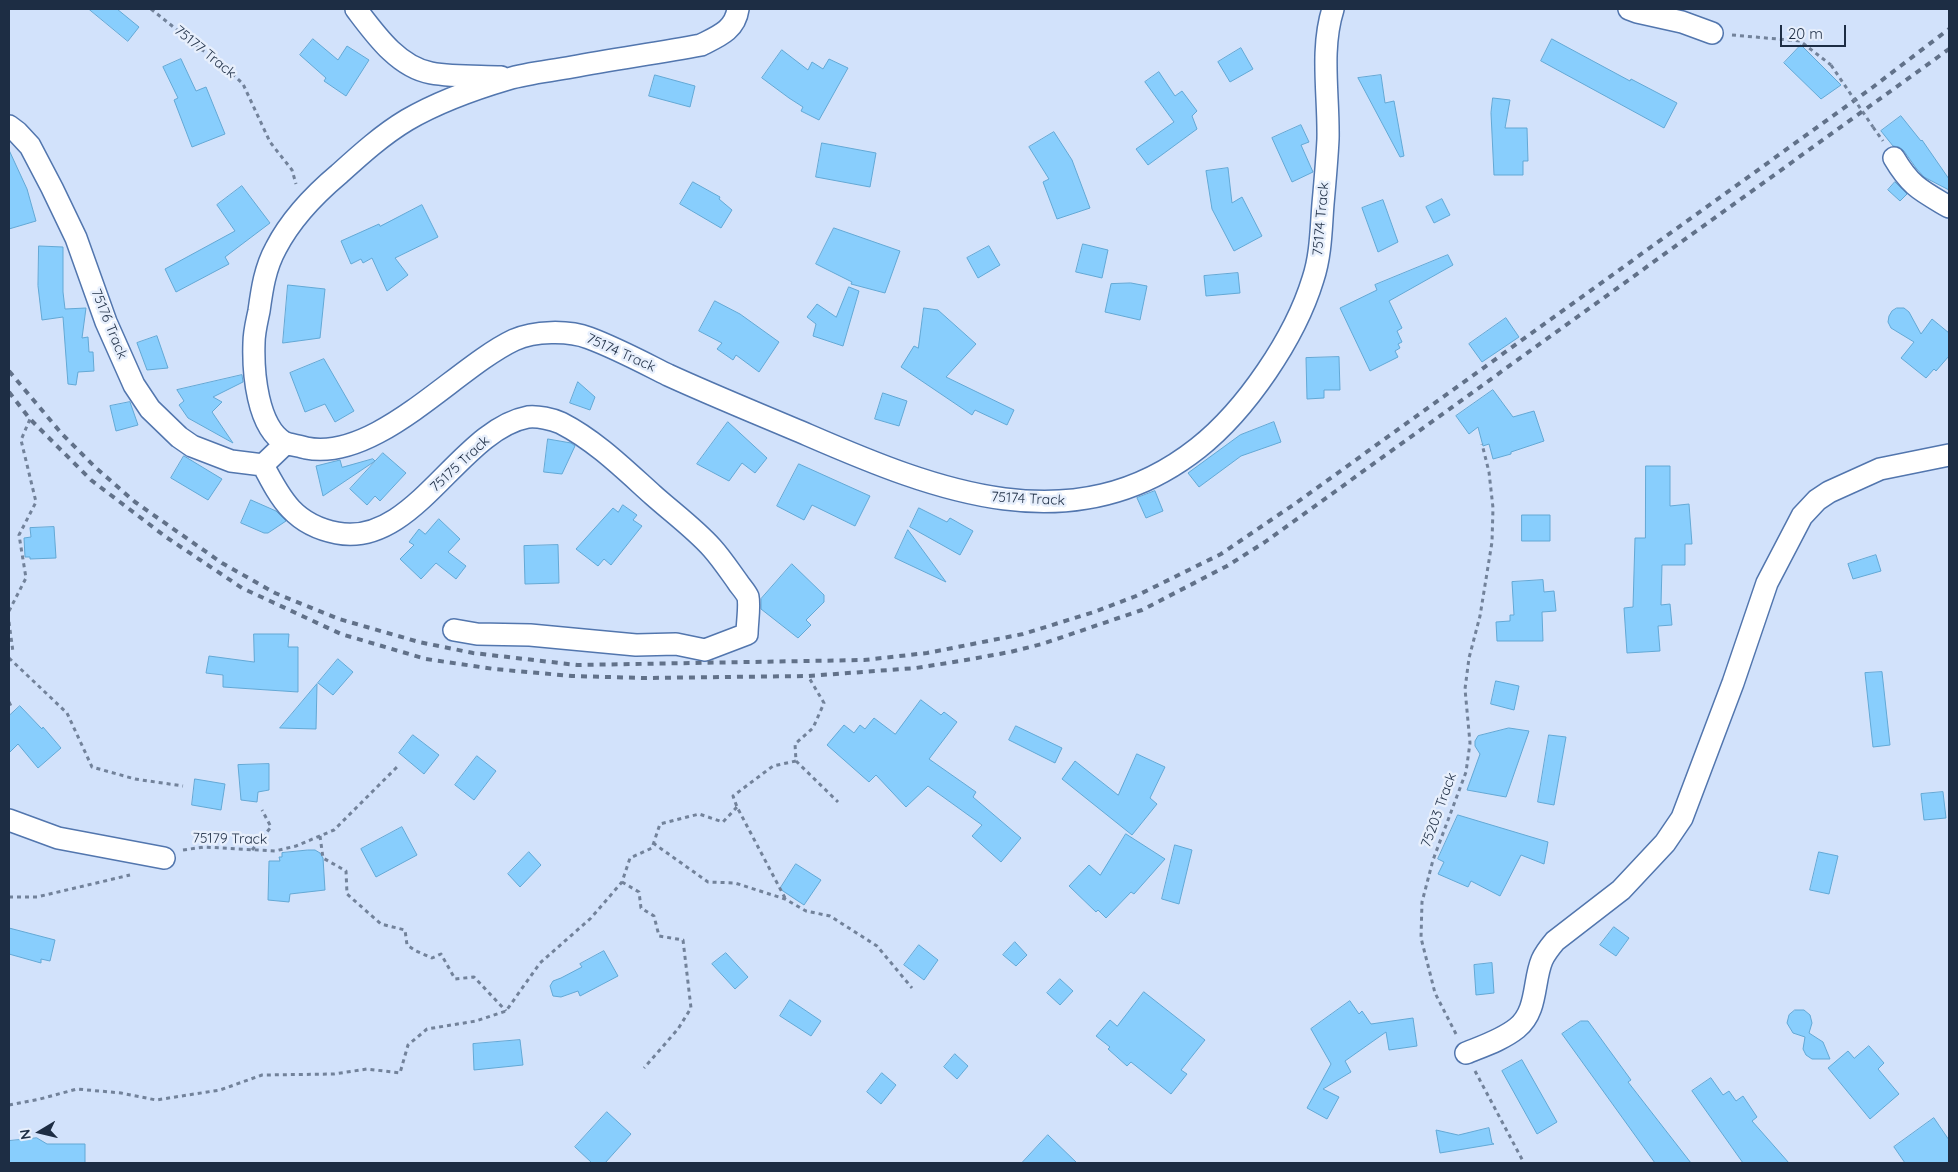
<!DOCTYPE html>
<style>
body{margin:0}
#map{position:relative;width:1958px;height:1172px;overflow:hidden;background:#d2e2fb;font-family:Quicksand,sans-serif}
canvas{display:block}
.frame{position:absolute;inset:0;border:10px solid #1d2d44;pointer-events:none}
.north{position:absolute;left:15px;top:1107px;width:50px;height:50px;-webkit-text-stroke:4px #e7effc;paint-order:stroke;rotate:261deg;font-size:14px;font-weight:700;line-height:20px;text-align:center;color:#1d2d44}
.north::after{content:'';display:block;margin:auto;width:18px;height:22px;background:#1d2d44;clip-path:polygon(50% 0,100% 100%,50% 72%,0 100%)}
.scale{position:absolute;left:1780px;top:25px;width:66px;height:22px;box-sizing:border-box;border:2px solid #1d2d44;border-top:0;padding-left:6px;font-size:15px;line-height:18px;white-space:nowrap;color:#1d2d44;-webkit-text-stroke:4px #e7effc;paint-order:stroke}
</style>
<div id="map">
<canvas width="1958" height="1172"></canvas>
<div class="frame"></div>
<div class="north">N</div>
<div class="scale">20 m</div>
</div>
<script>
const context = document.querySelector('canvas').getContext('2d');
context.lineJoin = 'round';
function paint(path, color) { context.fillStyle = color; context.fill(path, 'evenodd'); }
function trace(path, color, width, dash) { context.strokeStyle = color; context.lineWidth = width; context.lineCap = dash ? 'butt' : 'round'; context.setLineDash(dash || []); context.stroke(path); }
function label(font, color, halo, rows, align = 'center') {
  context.font = font + ' Quicksand,sans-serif'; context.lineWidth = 5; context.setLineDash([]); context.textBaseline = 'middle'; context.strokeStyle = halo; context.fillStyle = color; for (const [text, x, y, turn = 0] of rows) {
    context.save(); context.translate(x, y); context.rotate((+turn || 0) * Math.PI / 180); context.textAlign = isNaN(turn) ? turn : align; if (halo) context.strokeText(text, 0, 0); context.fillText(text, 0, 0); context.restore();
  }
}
const building = new Path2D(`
 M 89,9 L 117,9 L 139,27 L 128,41 Z
 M 313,39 L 338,60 L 347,46 L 369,60 L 346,96 L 324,81 L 326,78 L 300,55 Z
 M 1552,39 L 1630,81 L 1631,79 L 1677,103 L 1664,128 L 1541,61 Z
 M 1801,45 L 1841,85 L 1821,99 L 1784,63 Z
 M 1241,48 L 1253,69 L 1230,82 L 1218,62 Z
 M 782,50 L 808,70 L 812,62 L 823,69 L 829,59 L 848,68 L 819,120 L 801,111 L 803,107 L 789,98 L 762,78 Z
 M 181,59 L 196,91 L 206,87 L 225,134 L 192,147 L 174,100 L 178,98 L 163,67 Z
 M 1159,72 L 1175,96 L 1182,91 L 1197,111 L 1192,116 L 1197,129 L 1148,165 L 1136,149 L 1174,122 L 1145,82 Z
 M 655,75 L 695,86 L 690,107 L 649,96 Z
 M 1381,75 L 1385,103 L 1394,101 L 1404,156 L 1400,157 L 1358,78 Z
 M 1493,98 L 1510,100 L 1505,128 L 1527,128 L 1528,161 L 1523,161 L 1523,175 L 1494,175 L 1491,113 Z
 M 1901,116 L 1921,141 L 1922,140 L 1949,179 L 1949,190 L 1924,177 L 1916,168 L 1904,151 L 1899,147 L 1893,146 L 1881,131 Z
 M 1301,125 L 1309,142 L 1301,145 L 1313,172 L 1292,182 L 1272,138 Z
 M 1054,132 L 1072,160 L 1090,208 L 1057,219 L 1043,182 L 1049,179 L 1029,147 Z
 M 822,143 L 876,153 L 870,187 L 816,177 Z
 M 9,150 L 27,189 L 36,221 L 9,229 Z
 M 1228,168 L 1232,203 L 1242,197 L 1262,236 L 1234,251 L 1212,209 L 1206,171 Z
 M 693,182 L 720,197 L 719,199 L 732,210 L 721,228 L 680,204 Z
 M 1895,182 L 1907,194 L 1900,201 L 1888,190 Z
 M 242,186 L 270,223 L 225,257 L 229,264 L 176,292 L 165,269 L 235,231 L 217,205 Z
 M 1442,199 L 1450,215 L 1434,223 L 1426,207 Z
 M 1383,200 L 1398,242 L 1378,252 L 1362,208 Z
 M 422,205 L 438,237 L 395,258 L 408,275 L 387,291 L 372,258 L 363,263 L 361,259 L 351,264 L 341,241 L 379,224 L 380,226 Z
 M 834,228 L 900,251 L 885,293 L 851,284 L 852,282 L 816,264 Z
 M 1083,244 L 1108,250 L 1102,278 L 1076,272 Z
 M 39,246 L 63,247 L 63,292 L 65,309 L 86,308 L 82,338 L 88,337 L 89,352 L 93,352 L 94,371 L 78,372 L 76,385 L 68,384 L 63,317 L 42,320 L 38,286 Z
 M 989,246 L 1000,265 L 978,278 L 967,258 Z
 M 1448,255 L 1453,265 L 1389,301 L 1402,328 L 1397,331 L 1402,342 L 1398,344 L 1400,348 L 1395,351 L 1398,357 L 1370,371 L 1340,308 L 1377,290 L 1375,285 Z
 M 1238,273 L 1240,293 L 1206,296 L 1204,276 Z
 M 1131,283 L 1147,286 L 1140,320 L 1105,312 L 1111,284 Z
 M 288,285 L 325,289 L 320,338 L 283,343 Z
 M 849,287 L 859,291 L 843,346 L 813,336 L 816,324 L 807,317 L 817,304 L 836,317 Z
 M 715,301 L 740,314 L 779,342 L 759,372 L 736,355 L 733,360 L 717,349 L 722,343 L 699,331 Z
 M 924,308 L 938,310 L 976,344 L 946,377 L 1014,410 L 1007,425 L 975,410 L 972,415 L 901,367 L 914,346 L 918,348 Z
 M 1897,308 L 1904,308 L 1909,312 L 1921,334 L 1932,319 L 1949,333 L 1949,356 L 1936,371 L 1934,369 L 1926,378 L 1901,358 L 1914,342 L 1891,328 L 1888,322 L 1889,316 L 1892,311 Z
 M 1506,318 L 1519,337 L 1482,362 L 1469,344 Z
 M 157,336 L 168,368 L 147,370 L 137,343 Z
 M 1339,357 L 1340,390 L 1324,390 L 1324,398 L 1307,399 L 1306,358 Z
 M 324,359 L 354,411 L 335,422 L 325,404 L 305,412 L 290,373 Z
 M 242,375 L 243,382 L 213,397 L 222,402 L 212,412 L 233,443 L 188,418 L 179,405 L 184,401 L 177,390 Z
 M 578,382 L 595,397 L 590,410 L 570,403 Z
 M 1493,390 L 1513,417 L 1534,411 L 1544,441 L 1511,452 L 1511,454 L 1493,459 L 1489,444 L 1483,446 L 1478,427 L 1469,434 L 1456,416 Z
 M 883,393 L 907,401 L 899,426 L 875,419 Z
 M 130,402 L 138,425 L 116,431 L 110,406 Z
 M 728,422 L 767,458 L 755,473 L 742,463 L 729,481 L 697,464 Z
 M 1274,422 L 1281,442 L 1241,456 L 1199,487 L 1188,473 L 1240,435 Z
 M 548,439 L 571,443 L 575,446 L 562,474 L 544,472 Z
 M 383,453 L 406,473 L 380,501 L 375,496 L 367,505 L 350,489 Z
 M 184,456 L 222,479 L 208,500 L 171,478 Z
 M 373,459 L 375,461 L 323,496 L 316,466 L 340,460 L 342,467 Z
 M 799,464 L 870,496 L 855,526 L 812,505 L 804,520 L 777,506 Z
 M 1646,466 L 1670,466 L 1670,506 L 1689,504 L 1692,544 L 1685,544 L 1685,565 L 1662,565 L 1661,605 L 1670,604 L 1672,625 L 1658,626 L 1660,651 L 1627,653 L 1624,608 L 1633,607 L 1635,538 L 1645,538 Z
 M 1155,491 L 1163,511 L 1146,518 L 1137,498 Z
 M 251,500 L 276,511 L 286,521 L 268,533 L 264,533 L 241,523 Z
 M 623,505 L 637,515 L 633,520 L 642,526 L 611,565 L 604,559 L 598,566 L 576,549 L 613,508 L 618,512 Z
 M 919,508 L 947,522 L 950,518 L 973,531 L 960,555 L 910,527 Z
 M 1522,515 L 1550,515 L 1550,541 L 1522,541 Z
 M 439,519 L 460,539 L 448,552 L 466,566 L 456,579 L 436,563 L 421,579 L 400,559 L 414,545 L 409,542 L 419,529 L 425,534 Z
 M 54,527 L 56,558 L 30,559 L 30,557 L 25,557 L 24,538 L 31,537 L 30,528 Z
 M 908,530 L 946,582 L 895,558 Z
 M 558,545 L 559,583 L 525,584 L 524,546 Z
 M 1876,555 L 1881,571 L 1853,579 L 1848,564 Z
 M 792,564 L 824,595 L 824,602 L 806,620 L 811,625 L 798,638 L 761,609 L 761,599 Z
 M 1543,580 L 1544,592 L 1554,591 L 1556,611 L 1542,612 L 1543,641 L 1497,641 L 1496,622 L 1510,621 L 1510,615 L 1514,615 L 1512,582 Z
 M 254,634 L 289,634 L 288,647 L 298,647 L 298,692 L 223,687 L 223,675 L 206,673 L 209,656 L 254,662 Z
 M 338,659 L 353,672 L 333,695 L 318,683 Z
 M 1882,672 L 1890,745 L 1873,747 L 1865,673 Z
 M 1496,681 L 1519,686 L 1514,710 L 1491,704 Z
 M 317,684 L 316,729 L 280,728 Z
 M 921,700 L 941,715 L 944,712 L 957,722 L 929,759 L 976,792 L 973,797 L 1021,838 L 1001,862 L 972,836 L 982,825 L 928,786 L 906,807 L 876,775 L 869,782 L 827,745 L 844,725 L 854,733 L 860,725 L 865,729 L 874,718 L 895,734 Z
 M 20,706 L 42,729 L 43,727 L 61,748 L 38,768 L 18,744 L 9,753 L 9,716 Z
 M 1016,726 L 1062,748 L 1055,763 L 1009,740 Z
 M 1509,728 L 1529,731 L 1506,797 L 1467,790 L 1480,754 L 1475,746 L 1475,741 L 1478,736 Z
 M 413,735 L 439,755 L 424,774 L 399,753 Z
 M 1549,735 L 1566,737 L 1554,805 L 1538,802 Z
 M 1137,754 L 1165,767 L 1150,798 L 1157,804 L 1132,835 L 1062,779 L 1075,761 L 1118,795 Z
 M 477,756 L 496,771 L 474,800 L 455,785 Z
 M 269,764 L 269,790 L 258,792 L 257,802 L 241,800 L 238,765 Z
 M 195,779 L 225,784 L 221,810 L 192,805 Z
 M 1943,792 L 1946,818 L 1924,820 L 1921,794 Z
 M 1458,815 L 1548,842 L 1544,864 L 1521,855 L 1500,896 L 1471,881 L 1468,887 L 1438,874 L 1444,862 L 1438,859 Z
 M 402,827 L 417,855 L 376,877 L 361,849 Z
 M 1126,834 L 1165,859 L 1134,894 L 1131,892 L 1106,918 L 1098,910 L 1096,912 L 1069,886 L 1089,865 L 1100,875 Z
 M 1175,845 L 1192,850 L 1179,904 L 1162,899 Z
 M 308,850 L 315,850 L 320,853 L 323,858 L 325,890 L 290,894 L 289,902 L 268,900 L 269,861 L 280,861 L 279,857 L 282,857 L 282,853 Z
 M 529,852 L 541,865 L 520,887 L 508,874 Z
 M 1819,852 L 1838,856 L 1829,894 L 1810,890 Z
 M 796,864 L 821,880 L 804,905 L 780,889 Z
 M 1614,927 L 1629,938 L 1616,956 L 1600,945 Z
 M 9,928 L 55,940 L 50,961 L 41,959 L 41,963 L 9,954 Z
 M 1015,942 L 1027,955 L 1016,966 L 1003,955 Z
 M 919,945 L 938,960 L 924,980 L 904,965 Z
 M 604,951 L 618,976 L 580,996 L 578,991 L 561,997 L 553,996 L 550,986 L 553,981 L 561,978 L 582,967 L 580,964 Z
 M 726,953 L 748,977 L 735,989 L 712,964 Z
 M 1492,963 L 1494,993 L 1476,995 L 1474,965 Z
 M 1060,979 L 1073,991 L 1060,1005 L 1047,993 Z
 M 1144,992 L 1205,1040 L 1181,1070 L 1187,1074 L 1171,1094 L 1131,1062 L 1127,1066 L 1108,1049 L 1110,1047 L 1096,1036 L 1110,1020 L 1117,1026 Z
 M 790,1000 L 821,1021 L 811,1036 L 780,1016 Z
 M 1350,1001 L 1359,1014 L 1362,1011 L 1371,1024 L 1413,1018 L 1417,1046 L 1389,1050 L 1386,1032 L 1345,1061 L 1351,1072 L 1323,1089 L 1339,1097 L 1327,1119 L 1307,1108 L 1331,1064 L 1311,1029 Z
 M 1795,1010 L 1804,1010 L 1810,1015 L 1812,1023 L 1809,1033 L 1823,1042 L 1830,1059 L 1812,1059 L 1806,1055 L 1803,1049 L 1805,1037 L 1793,1033 L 1787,1023 L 1789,1015 Z
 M 1581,1021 L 1588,1021 L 1631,1080 L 1628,1082 L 1691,1163 L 1655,1163 L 1562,1034 Z
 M 520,1040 L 523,1065 L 474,1070 L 473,1044 Z
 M 1869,1046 L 1884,1063 L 1878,1069 L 1899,1094 L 1870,1119 L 1828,1068 L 1848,1051 L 1854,1058 Z
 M 955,1054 L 968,1066 L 957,1079 L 944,1067 Z
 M 1522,1060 L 1557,1122 L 1537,1134 L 1502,1071 Z
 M 882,1073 L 896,1085 L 881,1104 L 867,1092 Z
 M 1711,1078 L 1723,1095 L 1729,1091 L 1736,1101 L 1743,1096 L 1757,1117 L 1752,1121 L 1789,1163 L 1743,1163 L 1692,1091 Z
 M 607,1112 L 631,1134 L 605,1163 L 592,1163 L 575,1147 Z
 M 1934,1118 L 1949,1140 L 1949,1163 L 1905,1163 L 1894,1147 Z
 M 1489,1128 L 1492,1143 L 1494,1144 L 1440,1153 L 1436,1130 L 1458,1135 Z
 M 1048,1135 L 1077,1163 L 1022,1163 Z
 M 37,1138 L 47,1144 L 85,1144 L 85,1163 L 9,1163 L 9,1141 Z`);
const path = new Path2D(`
 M 151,9 L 202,50 L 216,58 L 243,84 L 270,142 L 292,170 L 296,184
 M 1732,35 L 1800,41 L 1831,65
 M 1873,127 L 1883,141
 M 9,611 L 26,578 L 19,535 L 36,502 L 21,440 L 30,419
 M 9,622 L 13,652
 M 9,658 L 67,713 L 92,767 L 135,779 L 183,786
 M 9,702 L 11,706 L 9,708
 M 796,761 L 838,802
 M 320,836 L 323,858 L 346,871 L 347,894 L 381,924 L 405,930 L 407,945 L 416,951 L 432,958 L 441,954 L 455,979 L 474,977 L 506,1011
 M 653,843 L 708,882 L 735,883 L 785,899 L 806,911 L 830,916 L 877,946 L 912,988
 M 183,850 L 204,847 L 275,851 L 296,846 L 334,830 L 399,765
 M 252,850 L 271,827 L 262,810
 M 622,882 L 639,892 L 641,908 L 654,916 L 659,936 L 683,940 L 691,1008 L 678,1029 L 644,1068
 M 9,897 L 37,897 L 130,875
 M 785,898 L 737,807 L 733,796 L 773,766 L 796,761 L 795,744 L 813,728 L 824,703 L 808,676
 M 1456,1034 L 1435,993 L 1421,938 L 1422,902 L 1433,860 L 1466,772 L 1470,743 L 1465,689 L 1469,658 L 1480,616 L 1492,542 L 1493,508 L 1489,472 L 1482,444
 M 1475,1071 L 1524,1163
 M 9,1105 L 40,1099 L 77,1089 L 121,1093 L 156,1100 L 220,1090 L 262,1075 L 334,1074 L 367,1069 L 400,1073 L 408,1045 L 427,1029 L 476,1021 L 506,1011 L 540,963 L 591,918 L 622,882 L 630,858 L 652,848 L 660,824 L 699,814 L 723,822 L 737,807`);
const street = new Path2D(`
 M 356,9 C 375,34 398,67 431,73 C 453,77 478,76 501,77
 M 738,9 C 735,30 719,36 701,45 C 658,53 615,59 572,67 C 551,71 528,73 508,79 C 474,89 438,102 407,120 C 382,135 360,155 339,174 C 314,195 291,219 276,248 C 265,268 262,289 259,311 C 257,321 254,332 254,343 C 253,372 257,427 285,443 C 287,444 304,447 306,448 C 376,462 455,368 514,340 C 534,331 568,330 589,338 C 616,348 642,362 668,375 C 714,396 761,415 808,435 C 935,490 1074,546 1198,448 C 1246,410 1295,338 1313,279 C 1321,255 1321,229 1323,204 C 1325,182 1327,160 1328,139 C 1329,96 1320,50 1333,9
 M 1629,9 L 1637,12 L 1682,22 L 1712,33
 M 9,126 L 17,132 L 30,146 L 52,188 L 76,238 L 106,322 L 134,385 L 150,409 L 179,437 L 192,446 L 231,461 L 263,465
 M 1894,158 C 1911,187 1922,191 1949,207
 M 286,443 L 263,465 C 281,500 295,525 337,533 C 414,548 459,430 528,417 C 538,416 552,419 561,423 C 596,441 624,469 653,495 C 672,512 695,529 712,548 C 721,558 729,570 737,581 C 740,586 746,592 748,597 C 750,606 747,624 747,634 L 705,650 L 676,644 L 636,645 L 530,635 L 477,634 L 454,630
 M 9,820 L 58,838 L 164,858
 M 1466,1053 C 1483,1046 1502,1040 1517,1028 C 1538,1011 1533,981 1542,960 C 1545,953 1550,947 1555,941 L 1621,890 L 1665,843 L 1682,818 L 1733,683 L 1767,583 L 1802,516 L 1817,500 L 1829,492 L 1880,469 L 1949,455`);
const rail = new Path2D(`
 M 9,371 L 62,434 L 95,467 L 135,502 L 222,563 L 275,593 L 339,619 L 419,642 L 473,653 L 577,665 L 864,660 L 927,653 L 1023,634 L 1094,612 L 1136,596 L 1221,554 L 1296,503 L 1873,87 L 1949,29
 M 9,392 L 30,419 L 91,480 L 166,537 L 242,588 L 341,634 L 426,659 L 494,669 L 572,676 L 645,678 L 808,676 L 916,668 L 966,660 L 1010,652 L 1042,644 L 1142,610 L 1227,566 L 1265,542 L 1949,49`);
const pathBridge = new Path2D(`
 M 1831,65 L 1873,127`);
const streetNames = [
 ["75177 Track",205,52,39],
 ["75174 Track",1321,219,-85],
 ["75176 Track",109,324,68],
 ["75174 Track",621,353,24],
 ["75175 Track",460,464,-43],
 ["75174 Track",1028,499,3],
 ["75203 Track",1439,810,-70],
 ["75179 Track",230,839,1]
];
paint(building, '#88cefd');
trace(building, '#63a8d5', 1);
trace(street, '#5276ae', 24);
trace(path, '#72829a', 3, [4, 4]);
trace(street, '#fff', 21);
trace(rail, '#617189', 4, [6, 6]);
trace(pathBridge, '#72829a', 3, [4, 4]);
label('14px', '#1d2d44', '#e7effc', streetNames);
</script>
